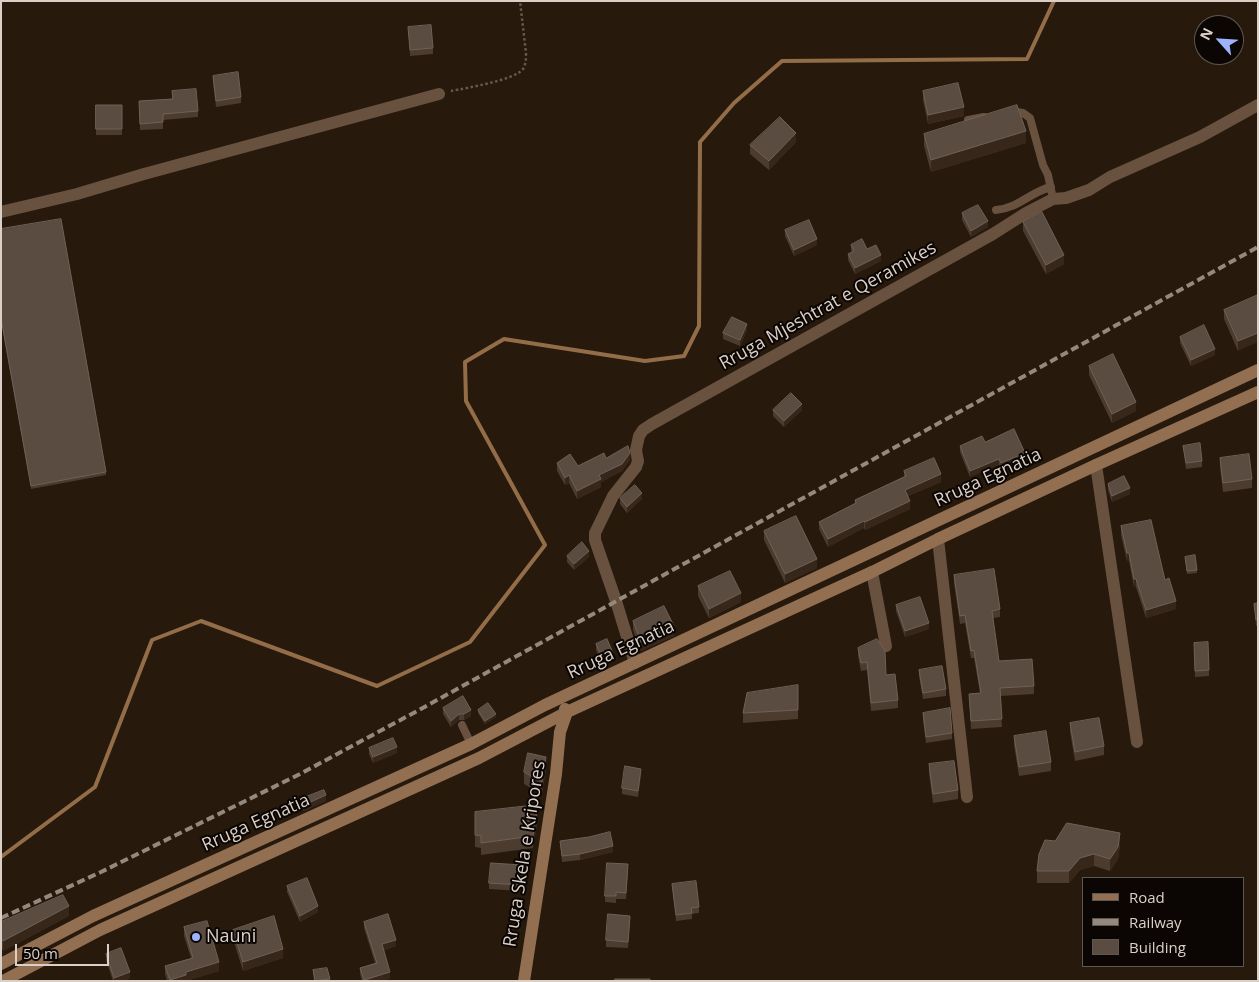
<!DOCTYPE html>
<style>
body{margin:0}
#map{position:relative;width:1259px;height:982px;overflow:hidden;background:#27190c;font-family:"Open Sans",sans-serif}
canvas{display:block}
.frame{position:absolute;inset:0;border:2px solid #dad0c8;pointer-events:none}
.legend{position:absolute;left:1082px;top:877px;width:162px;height:90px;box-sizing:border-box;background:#0b0603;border:1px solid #5e5752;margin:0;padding:6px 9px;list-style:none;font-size:15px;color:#dad0c8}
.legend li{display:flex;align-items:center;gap:10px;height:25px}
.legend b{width:25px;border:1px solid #5e5752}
.north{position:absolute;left:1194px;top:15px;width:50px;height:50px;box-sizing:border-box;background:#0b0603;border:1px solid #5e5752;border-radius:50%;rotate:296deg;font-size:14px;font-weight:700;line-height:20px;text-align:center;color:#dad0c8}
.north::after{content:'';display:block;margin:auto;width:18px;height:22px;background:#9db4fd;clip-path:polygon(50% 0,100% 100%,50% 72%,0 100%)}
.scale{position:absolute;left:15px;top:944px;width:94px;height:22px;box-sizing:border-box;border:2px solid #dad0c8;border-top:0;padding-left:6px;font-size:15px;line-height:18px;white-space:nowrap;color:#dad0c8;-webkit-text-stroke:4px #0b0603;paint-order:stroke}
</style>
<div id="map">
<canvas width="1259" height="982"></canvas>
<div class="frame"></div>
<ul class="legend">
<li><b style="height:6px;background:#936f52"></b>Road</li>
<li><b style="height:6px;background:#94897f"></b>Railway</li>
<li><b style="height:14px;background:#5b4c41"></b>Building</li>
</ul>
<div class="north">N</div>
<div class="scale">50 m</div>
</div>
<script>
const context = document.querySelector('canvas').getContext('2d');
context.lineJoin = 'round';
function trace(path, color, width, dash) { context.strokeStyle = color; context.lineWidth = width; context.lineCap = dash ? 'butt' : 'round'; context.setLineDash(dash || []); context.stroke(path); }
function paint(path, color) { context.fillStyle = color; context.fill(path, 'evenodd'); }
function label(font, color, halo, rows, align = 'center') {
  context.font = font + ' "Open Sans",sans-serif'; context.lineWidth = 4; context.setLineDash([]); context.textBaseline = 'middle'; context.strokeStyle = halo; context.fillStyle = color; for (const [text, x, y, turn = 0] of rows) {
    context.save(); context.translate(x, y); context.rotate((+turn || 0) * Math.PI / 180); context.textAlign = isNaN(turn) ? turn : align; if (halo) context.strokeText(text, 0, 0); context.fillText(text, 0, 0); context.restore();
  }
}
const stream = new Path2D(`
 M 1,857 L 95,787 L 152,640 L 201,621 L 377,686 L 470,642 L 545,545 L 466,401 L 465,362 L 504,339 L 645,361 L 684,356 L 699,326 L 700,142 L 734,103 L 782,61 L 1027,59 L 1054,1`);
const path = new Path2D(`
 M 451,91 C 466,88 515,80 523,69 C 526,64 526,59 526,53 L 520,1`);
const lane = new Path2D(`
 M 1010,111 L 1023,113 L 1030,118 L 1043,165 L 1048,175 L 1053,199
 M 968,120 L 984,117
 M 996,210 C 1019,208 1030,192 1051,187
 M 462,725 L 471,744`);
const street = new Path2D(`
 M 1,212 L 77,194 L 144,174 L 439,94
 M 1096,465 L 1137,742
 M 938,539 L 967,797
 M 872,572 L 886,646
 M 635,663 L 616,601 L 595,540 L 595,533 L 613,496 L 636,467 L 638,461 L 636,450 L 639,436 L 643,430 L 652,424 L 993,234 L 1026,213 L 1053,199 L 1066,198 L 1089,190 L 1110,177 L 1200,137 L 1258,105`);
const secondary = new Path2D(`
 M 1,964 L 93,916 L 471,744 L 545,705 L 1258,370
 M 3,981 L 100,930 L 479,758 L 567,712 L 872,572 L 938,539 L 1096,465 L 1258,392
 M 524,981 L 556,774 L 560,732 L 567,712 L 565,709`);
const rail = new Path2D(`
 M 1,918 L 101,872 L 300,774 L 419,710 L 1258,247`);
const wall = new Path2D(`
 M 408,27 L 433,48 L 433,54 L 410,56 Z
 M 213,76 L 241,97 L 241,103 L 216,107 L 213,82 Z
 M 172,91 L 198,111 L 198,117 L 163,120 L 163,129 L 140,130 L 139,101 L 172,99 Z
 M 923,91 L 964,116 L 928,124 L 923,100 Z
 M 96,105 L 122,105 L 122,135 L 96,135 Z
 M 924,134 L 1026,143 L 931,172 L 924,146 Z
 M 796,142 L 769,170 L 750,154 L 750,145 Z
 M 962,213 L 988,227 L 971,237 L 962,220 Z
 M 1023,222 L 1064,264 L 1046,274 L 1023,231 Z
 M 1,229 L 106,472 L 106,475 L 31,489 L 1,321 Z
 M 785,230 L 817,245 L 794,256 L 785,236 Z
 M 851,245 L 867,249 L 881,261 L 855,274 L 848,260 L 848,254 L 852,252 L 851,251 Z
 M 1258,295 L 1238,351 L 1224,319 L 1224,310 Z
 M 747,330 L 740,346 L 723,339 L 723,333 Z
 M 1180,337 L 1215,355 L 1191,366 L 1180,343 Z
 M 1089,366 L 1136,411 L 1112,423 L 1089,375 Z
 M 773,410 L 802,410 L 784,427 L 773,416 Z
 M 985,442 L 1025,459 L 1001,470 L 999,465 L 970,477 L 960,452 L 960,446 Z
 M 1183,446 L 1202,461 L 1202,467 L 1186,469 Z
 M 606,458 L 630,460 L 622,471 L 601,482 L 601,487 L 577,499 L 569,483 L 565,485 L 557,471 L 557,463 L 578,466 Z
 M 1220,458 L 1252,479 L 1252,488 L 1223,492 L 1220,467 Z
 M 904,471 L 941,482 L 908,496 L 910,509 L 865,530 L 864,528 L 828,547 L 819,529 L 819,522 L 855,504 L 855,500 L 904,477 Z
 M 1108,484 L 1130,494 L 1112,502 L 1108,490 Z
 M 620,498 L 642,499 L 627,513 L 620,504 Z
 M 1121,526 L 1165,580 L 1176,609 L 1146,618 L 1136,587 L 1134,587 L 1129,561 L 1127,561 L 1121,535 Z
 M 764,531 L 817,568 L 785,583 L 764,540 Z
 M 567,556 L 589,557 L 574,570 L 567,562 Z
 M 1185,557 L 1197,570 L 1197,573 L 1187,574 Z
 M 954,575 L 1000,609 L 1000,617 L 993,618 L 999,661 L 1034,686 L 1034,694 L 1000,696 L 1002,727 L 971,729 L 969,694 L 980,693 L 974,658 L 971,658 L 965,623 L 960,624 L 954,583 Z
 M 698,586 L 741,602 L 709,618 L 698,596 Z
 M 1258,603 L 1258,626 L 1256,626 L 1254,604 Z
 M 896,605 L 929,629 L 905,637 L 896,611 Z
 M 633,621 L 674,636 L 641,651 L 633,630 Z
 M 596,644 L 613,660 L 602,665 L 596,650 Z
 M 858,648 L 886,675 L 898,700 L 898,708 L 871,711 L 867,670 L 861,671 L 858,656 Z
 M 1194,649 L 1209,670 L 1209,676 L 1195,677 Z
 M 919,670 L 946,689 L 946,696 L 923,699 L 919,676 Z
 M 798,685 L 798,719 L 743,723 L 743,713 Z
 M 443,708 L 471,716 L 464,720 L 459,720 L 451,727 L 443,714 Z
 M 478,710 L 496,717 L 485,724 L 478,713 Z
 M 923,713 L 952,733 L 952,739 L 926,743 L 923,719 Z
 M 1070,723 L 1104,746 L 1104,755 L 1075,761 L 1070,732 Z
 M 1014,736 L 1051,762 L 1051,771 L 1019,776 L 1014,745 Z
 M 369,748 L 397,753 L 373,763 L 369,754 Z
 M 929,764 L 958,790 L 958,799 L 933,803 L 929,773 Z
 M 546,769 L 542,794 L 524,784 L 524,772 Z
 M 641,775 L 638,797 L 622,794 L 622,788 Z
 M 301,799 L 326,801 L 304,811 L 301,805 Z
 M 475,812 L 538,817 L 533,848 L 481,855 L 481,848 L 475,847 Z
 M 560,841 L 613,852 L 580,860 L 562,862 Z
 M 1120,845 L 1118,859 L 1110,871 L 1094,866 L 1080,870 L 1069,883 L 1037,883 L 1037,871 Z
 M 628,870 L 626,899 L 616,899 L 616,903 L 605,902 L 605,896 Z
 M 522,872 L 520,891 L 489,889 L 489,883 Z
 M 672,884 L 699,907 L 699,913 L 692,914 L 692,919 L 676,921 Z
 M 287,886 L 318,912 L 300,922 L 287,892 Z
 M 69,916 L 3,951 L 1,946 L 1,922 Z
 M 364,922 L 396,946 L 384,950 L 390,978 L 383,981 L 362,981 L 360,974 L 360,968 L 375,963 L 364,928 Z
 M 630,922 L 628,948 L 606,947 L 606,940 Z
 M 184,927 L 219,971 L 186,981 L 167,981 L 165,974 L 165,966 L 191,958 L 184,936 Z
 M 233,930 L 283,958 L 243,971 L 233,939 Z
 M 106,954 L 130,978 L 124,981 L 113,981 L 106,960 Z
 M 313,970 L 330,979 L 330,981 L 314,981 Z`);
const shadedWall = new Path2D(`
 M 964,107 L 964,116 L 928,124 L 928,115 Z
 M 1026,131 L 1026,143 L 931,172 L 931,160 Z
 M 796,133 L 796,142 L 769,170 L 769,161 Z
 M 988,221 L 988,227 L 971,237 L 971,231 Z
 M 817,239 L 817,245 L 794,256 L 794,250 Z
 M 881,255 L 881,261 L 855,274 L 855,268 Z
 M 1064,255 L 1064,264 L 1046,274 L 1046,265 Z
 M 747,324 L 747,330 L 740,346 L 740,340 Z
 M 1258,333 L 1258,342 L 1238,351 L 1238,341 Z
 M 1215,349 L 1215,355 L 1191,366 L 1191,360 Z
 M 1136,402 L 1136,411 L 1112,423 L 1112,414 Z
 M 802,404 L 802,410 L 784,427 L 784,421 Z
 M 630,453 L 630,460 L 622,471 L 601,482 L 601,487 L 577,499 L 577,491 Z
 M 1025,453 L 1025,459 L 1001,470 L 1001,463 Z
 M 999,459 L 999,465 L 970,477 L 970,471 Z
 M 941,474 L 941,482 L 905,497 L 905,490 Z
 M 569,475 L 569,483 L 565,485 L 565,478 Z
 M 1130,488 L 1130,494 L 1112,502 L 1112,496 Z
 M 642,493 L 642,499 L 627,513 L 627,507 Z
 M 910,501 L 910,509 L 865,530 L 865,522 Z
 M 864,521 L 864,528 L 828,547 L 828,539 Z
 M 589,551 L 589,557 L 574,570 L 574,564 Z
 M 1127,553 L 1129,553 L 1129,561 L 1127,561 Z
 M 817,559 L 817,568 L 785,583 L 785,574 Z
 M 1134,579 L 1136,579 L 1136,587 L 1134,587 Z
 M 741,593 L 741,602 L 709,618 L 709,609 Z
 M 1176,601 L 1176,609 L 1146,618 L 1146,610 Z
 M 929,623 L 929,629 L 905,637 L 905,631 Z
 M 674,626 L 674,636 L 641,651 L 641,642 Z
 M 613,653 L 613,660 L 602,665 L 602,658 Z
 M 471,710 L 471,716 L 464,720 L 464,714 Z
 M 459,714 L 459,720 L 451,727 L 451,721 Z
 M 496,714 L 496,717 L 485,724 L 485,721 Z
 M 397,747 L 397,753 L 373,763 L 373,757 Z
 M 546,757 L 546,769 L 542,794 L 542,782 Z
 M 641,769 L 641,775 L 638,797 L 638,791 Z
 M 326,795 L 326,801 L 304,811 L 304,805 Z
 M 538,805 L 538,817 L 533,848 L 533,836 Z
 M 1120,833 L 1120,845 L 1118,859 L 1110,871 L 1110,859 Z
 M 613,846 L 613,852 L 580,860 L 580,854 Z
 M 1094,854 L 1094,866 L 1080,870 L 1069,883 L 1069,871 L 1080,858 Z
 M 69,906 L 69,916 L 3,951 L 3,941 Z
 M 318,906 L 318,912 L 300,922 L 300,916 Z
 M 396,940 L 396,946 L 382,950 L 382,944 Z
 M 283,949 L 283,958 L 243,971 L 243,962 Z
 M 219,962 L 219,971 L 186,981 L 170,981 L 170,980 L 186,972 Z
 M 130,972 L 130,978 L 124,981 L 114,981 L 114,978 Z
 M 390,972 L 390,978 L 383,981 L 364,981 Z`);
const building = new Path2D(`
 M 431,25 L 433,48 L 410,50 L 408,27 Z
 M 238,72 L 241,97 L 216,101 L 213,76 Z
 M 958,83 L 964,107 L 928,115 L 923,91 Z
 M 196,89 L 198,111 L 163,114 L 163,122 L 140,124 L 139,101 L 173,99 L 172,91 Z
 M 96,105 L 122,105 L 122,129 L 96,129 Z
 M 1017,105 L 1026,131 L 931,160 L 924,134 Z
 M 780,117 L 796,133 L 769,161 L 750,145 Z
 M 978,205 L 988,221 L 971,231 L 962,213 Z
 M 1042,212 L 1064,255 L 1046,265 L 1023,222 Z
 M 61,219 L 106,472 L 31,486 L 1,318 L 1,229 Z
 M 809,220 L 817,239 L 794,250 L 785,230 Z
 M 862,239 L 867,249 L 876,245 L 881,255 L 855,268 L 848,254 L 854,251 L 851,245 Z
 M 1258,295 L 1258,333 L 1238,341 L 1224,310 Z
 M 732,317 L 747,324 L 740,340 L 723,333 Z
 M 1204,325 L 1215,349 L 1191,360 L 1180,337 Z
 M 1113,354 L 1136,402 L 1112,414 L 1089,366 Z
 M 791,393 L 802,404 L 784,421 L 773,410 Z
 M 1014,429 L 1025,453 L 1001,463 L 999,459 L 970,471 L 960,446 L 982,436 L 985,442 Z
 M 1200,443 L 1202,461 L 1186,463 L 1183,446 Z
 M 628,446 L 630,453 L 622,464 L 599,475 L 601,479 L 577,491 L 569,475 L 565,478 L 557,463 L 570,454 L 578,466 L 604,453 L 606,458 Z
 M 1249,454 L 1252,479 L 1223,483 L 1220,458 Z
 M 934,458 L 941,474 L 905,490 L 910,501 L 865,522 L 864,521 L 828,539 L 819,522 L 856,503 L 855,500 L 906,476 L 904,471 Z
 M 1124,476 L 1130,488 L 1112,496 L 1108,484 Z
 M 635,485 L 642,493 L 627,507 L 620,498 Z
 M 796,516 L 817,559 L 785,574 L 764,531 Z
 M 1151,520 L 1165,580 L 1169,578 L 1176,601 L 1146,610 L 1136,579 L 1134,579 L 1129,553 L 1127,553 L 1121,526 Z
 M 582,542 L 589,551 L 574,564 L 567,556 Z
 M 1195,555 L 1197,570 L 1187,571 L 1185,557 Z
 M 994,569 L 1000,609 L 992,611 L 999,661 L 1032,659 L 1034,686 L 1000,688 L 1002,719 L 971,721 L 969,694 L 981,693 L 974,650 L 971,651 L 965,615 L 960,616 L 954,575 Z
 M 730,571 L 741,593 L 709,609 L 698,586 Z
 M 920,597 L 929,623 L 905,631 L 896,605 Z
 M 1258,603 L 1258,620 L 1256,620 L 1254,604 Z
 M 664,606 L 674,626 L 641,642 L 633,621 Z
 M 607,639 L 613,653 L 602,658 L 596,644 Z
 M 877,639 L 885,651 L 886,675 L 895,674 L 898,700 L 871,703 L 867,662 L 861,663 L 858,648 Z
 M 1208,642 L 1209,670 L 1195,671 L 1194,643 Z
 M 942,666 L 946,689 L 923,693 L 919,670 Z
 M 798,685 L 798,710 L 743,713 L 747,693 Z
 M 463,696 L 471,710 L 464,714 L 459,714 L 451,721 L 443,708 Z
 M 488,703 L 496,714 L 485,721 L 478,710 Z
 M 950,708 L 952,733 L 926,737 L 923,713 Z
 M 1099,718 L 1104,746 L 1075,752 L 1070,723 Z
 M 1046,731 L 1051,762 L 1019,767 L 1014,736 Z
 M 393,738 L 397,747 L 373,757 L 369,748 Z
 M 528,753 L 546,757 L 542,782 L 524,772 Z
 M 954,761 L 958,790 L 933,794 L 929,764 Z
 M 625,766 L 641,769 L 638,791 L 622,788 Z
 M 324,790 L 326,795 L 304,805 L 301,799 Z
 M 538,805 L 533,836 L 481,843 L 481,836 L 475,835 L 475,812 Z
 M 1067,823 L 1120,833 L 1118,847 L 1110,859 L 1094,854 L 1080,858 L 1069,871 L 1037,871 L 1039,854 L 1045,840 L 1055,841 Z
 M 610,832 L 613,846 L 580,854 L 562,856 L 560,841 L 589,837 Z
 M 491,863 L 522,865 L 520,885 L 489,883 Z
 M 607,863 L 628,864 L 626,893 L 616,892 L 616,896 L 605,896 Z
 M 307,878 L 318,906 L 300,916 L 287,886 Z
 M 696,881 L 699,907 L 691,908 L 692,913 L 676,915 L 672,884 Z
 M 63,895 L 69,906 L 3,941 L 1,937 L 1,922 Z
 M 388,914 L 396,940 L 382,944 L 390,972 L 364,980 L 360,968 L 377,963 L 364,922 Z
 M 608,914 L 630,916 L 628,942 L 606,940 Z
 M 274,916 L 283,949 L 243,962 L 233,930 Z
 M 207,921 L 219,962 L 186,972 L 186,975 L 170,980 L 165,966 L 193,958 L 184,927 Z
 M 121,948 L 130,972 L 114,978 L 106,954 Z
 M 327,968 L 330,979 L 315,981 L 313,970 Z
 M 615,979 L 650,979 L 650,981 L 616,981 Z`);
const markers = [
 [196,937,5,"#9db4fd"]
];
const streetNames = [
 ["Rruga Mjeshtrat e Qeramikes",828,306,-29],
 ["Rruga Egnatia",988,478,-25],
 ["Rruga Egnatia",621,650,-25],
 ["Rruga Egnatia",256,823,-24],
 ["Rruga Skela e Kripores",525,854,-81]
];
const poiNames = [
 ["Nauni",206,937]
];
trace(stream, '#936d48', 4);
trace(path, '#665a4f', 2.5, [2.5, 2.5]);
trace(lane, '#68513f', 8);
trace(street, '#68513f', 12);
trace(secondary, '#936f52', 12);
trace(rail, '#94897f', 4, [8, 4]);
paint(wall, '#4c3c30');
paint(shadedWall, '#37271b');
paint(building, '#5b4c41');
trace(building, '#6f6156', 1);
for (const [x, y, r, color] of markers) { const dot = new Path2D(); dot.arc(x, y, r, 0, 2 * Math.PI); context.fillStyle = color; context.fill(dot); trace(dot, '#0b0603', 2); }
label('18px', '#dad0c8', '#0b0603', streetNames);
label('18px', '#dad0c8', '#0b0603', poiNames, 'left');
</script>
